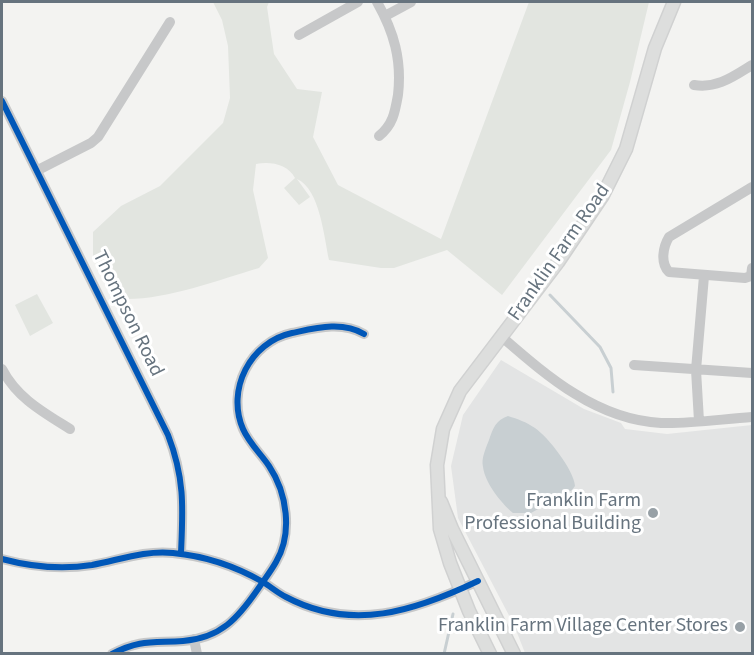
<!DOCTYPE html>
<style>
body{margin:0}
#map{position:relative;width:754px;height:655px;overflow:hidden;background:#f3f3f1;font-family:"Source Sans 3",sans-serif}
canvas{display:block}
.frame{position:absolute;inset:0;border:3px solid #66737e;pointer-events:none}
</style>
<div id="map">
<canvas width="754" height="655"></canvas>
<div class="frame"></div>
</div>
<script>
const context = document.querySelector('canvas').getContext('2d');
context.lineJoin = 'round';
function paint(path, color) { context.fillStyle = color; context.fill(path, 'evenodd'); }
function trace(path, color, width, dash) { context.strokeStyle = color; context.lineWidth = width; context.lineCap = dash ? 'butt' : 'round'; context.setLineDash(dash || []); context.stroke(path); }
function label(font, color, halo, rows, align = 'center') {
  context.font = font + ' "Source Sans 3",sans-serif'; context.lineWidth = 6; context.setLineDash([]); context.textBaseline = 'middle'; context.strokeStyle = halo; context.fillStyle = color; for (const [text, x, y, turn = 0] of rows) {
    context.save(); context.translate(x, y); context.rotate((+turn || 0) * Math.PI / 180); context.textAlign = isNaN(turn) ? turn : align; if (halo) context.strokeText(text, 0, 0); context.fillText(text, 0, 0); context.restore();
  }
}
const built = new Path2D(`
 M 501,360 L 584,409 L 621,423 L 625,429 L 667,434 L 752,425 L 752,653 L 525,653 L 514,625 L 458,518 L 451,466 L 463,415 Z`);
const green = new Path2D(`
 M 213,2 L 269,2 L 267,7 L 274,54 L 297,89 L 322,92 L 313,137 L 338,185 L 441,239 L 529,2 L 649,2 L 630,82 L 611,150 L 502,295 L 447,250 L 394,268 L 381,268 L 329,260 C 324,237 320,189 297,179 L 310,197 L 299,205 L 284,188 L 295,178 C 288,164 270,161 256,164 L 253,190 L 268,258 L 259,268 C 218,280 166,300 124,299 L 98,268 L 93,257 L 93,232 L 121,206 L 160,186 L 223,123 L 230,98 L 228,46 L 222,20 Z
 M 37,294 L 53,323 L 30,336 L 15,305 Z`);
const water = new Path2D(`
 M 508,416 C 518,419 526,422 535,428 C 548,437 574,470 575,486 L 572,490 L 531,513 L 513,513 C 501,503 485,483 483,467 C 481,458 486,448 489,440 C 493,428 496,420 508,416 Z`);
const stream = new Path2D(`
 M 550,295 L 600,347 L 611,368 L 613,392
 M 444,654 L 453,614`);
const minor = new Path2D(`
 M 377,2 C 394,32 402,60 398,95 C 395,112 393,125 379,136
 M 385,16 L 411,2
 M 299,35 L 358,2
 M 694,85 C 717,89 734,76 752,65
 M 2,101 L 168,435 C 185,479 183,508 181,553
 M 38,170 L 91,143 L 98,137 L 170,22
 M 752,187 L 669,237 C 663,247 660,263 669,272 L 745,278 L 751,276 L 752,268
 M 502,337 C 547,376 597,420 661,423 C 691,424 722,419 752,417
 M 634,365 L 752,373
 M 2,369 C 17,398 43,412 70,429
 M 699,421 L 696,370 L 704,276
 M 2,559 C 32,567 61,570 92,565 C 119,560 145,550 173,553 C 205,556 235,566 263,582 C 271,587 278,593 286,597 C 352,632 415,611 478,581
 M 194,639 L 197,654
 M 112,654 C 140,639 154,643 183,641 C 221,638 238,618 258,589 C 264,580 271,571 276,562 C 293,533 287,493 269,466 C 261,454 249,443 243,429 C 226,390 250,342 292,333 C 316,328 342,321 364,334`);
const major = new Path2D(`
 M 441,502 L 452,529 L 514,654
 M 490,654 L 469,611 L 450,563 L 440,529 L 437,465 L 443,429 L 460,391 L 558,262 L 603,195 L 626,149 L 655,48 L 674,2`);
const cycleway = new Path2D(`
 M 2,101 L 168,435 C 185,479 183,508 181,553
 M 2,559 C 32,567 61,570 92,565 C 119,560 145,550 173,553 C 205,556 235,566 263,582 C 271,587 278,593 286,597 C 352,632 415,611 478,581
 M 112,654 C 140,639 154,643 183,641 C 221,638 238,618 258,589 C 264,580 271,571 276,562 C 293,533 287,493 269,466 C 261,454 249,443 243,429 C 226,390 250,342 292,333 C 316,328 342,321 364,334`);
const markers = [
 [653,513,6,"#97a0a6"],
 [740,627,6,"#97a0a6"]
];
const streetNames = [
 ["Franklin Farm Road",560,253,-55],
 ["Thompson Road",127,314,64]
];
const poiNames = [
 ["Franklin Farm",641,502],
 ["Professional Building",641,525],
 ["Franklin Farm Village Center Stores",728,627]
];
paint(built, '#e3e4e4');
paint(green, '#e2e5e0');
paint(water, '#c8cfd2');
trace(stream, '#c8cfd2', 3);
trace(major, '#d0d1d1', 15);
trace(minor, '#c7c8c9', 10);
trace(major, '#dddedd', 12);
trace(cycleway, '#0057b8', 6);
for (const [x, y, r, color] of markers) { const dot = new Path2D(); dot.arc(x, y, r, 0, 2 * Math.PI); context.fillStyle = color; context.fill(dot); trace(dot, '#fff', 2); }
label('20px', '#66737e', '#fff', streetNames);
label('20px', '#66737e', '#fff', poiNames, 'right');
</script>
